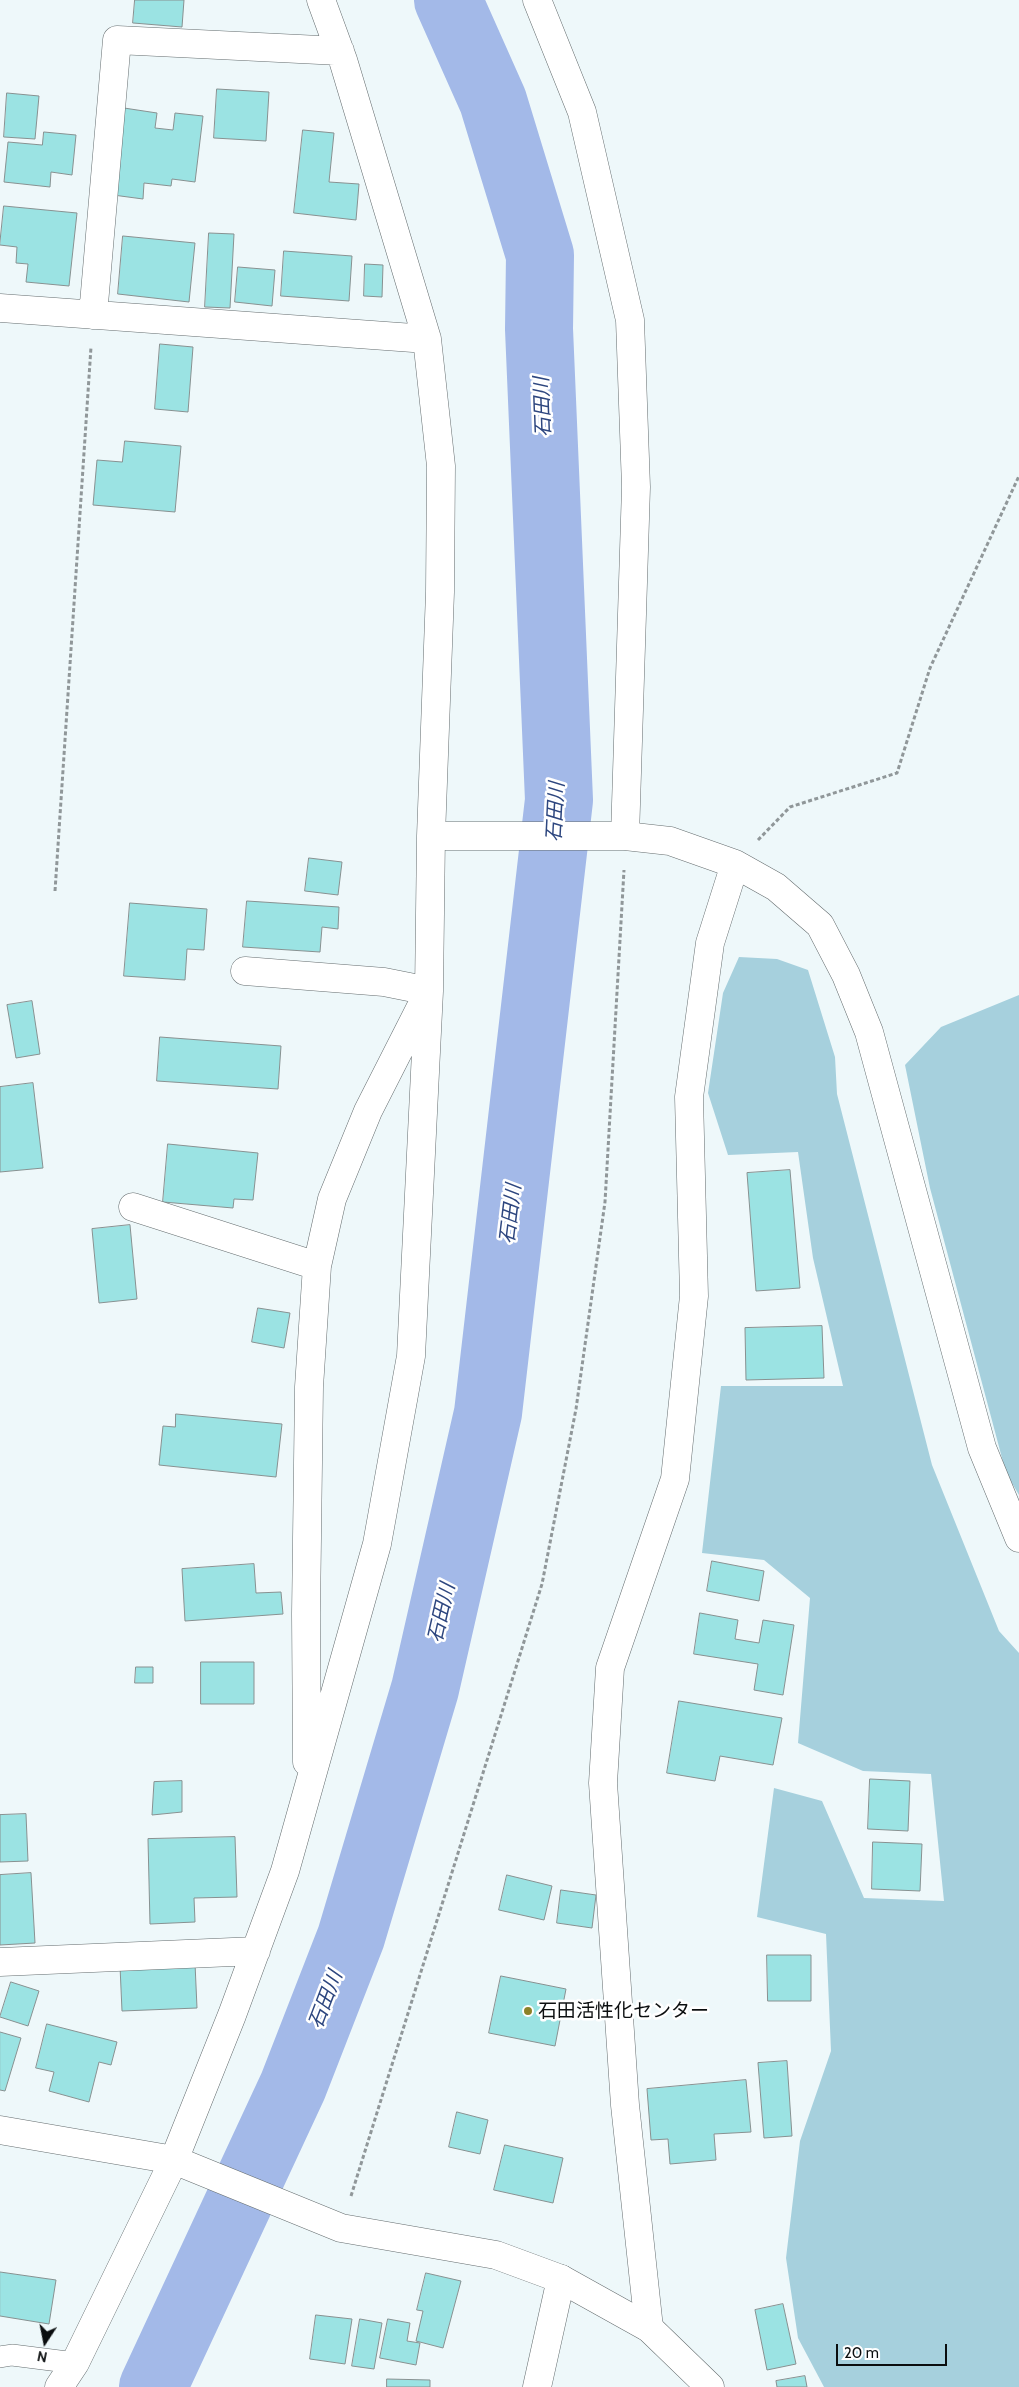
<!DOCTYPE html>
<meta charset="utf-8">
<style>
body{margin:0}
#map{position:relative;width:1019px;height:2387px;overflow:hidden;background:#eef8fa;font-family:Cabin,sans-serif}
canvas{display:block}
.north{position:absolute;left:20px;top:2317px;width:50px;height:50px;-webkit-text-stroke:4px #fff;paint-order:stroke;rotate:191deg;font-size:14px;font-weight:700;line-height:20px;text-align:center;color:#0b0e0f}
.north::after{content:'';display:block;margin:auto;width:18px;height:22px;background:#0b0e0f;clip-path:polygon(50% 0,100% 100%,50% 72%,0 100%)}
.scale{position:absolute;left:836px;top:2344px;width:111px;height:22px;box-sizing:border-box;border:2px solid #0b0e0f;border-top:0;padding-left:6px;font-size:15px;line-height:18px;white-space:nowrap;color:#0b0e0f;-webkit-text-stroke:4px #fff;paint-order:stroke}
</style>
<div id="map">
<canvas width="1019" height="2387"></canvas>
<div class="north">N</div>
<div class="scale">20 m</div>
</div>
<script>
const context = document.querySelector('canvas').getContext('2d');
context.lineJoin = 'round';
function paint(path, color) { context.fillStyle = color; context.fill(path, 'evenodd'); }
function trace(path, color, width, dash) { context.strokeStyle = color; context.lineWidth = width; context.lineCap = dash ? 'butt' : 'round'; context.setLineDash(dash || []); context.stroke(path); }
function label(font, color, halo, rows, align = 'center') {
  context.font = font + ' Cabin,"Noto Sans JP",sans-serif'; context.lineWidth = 5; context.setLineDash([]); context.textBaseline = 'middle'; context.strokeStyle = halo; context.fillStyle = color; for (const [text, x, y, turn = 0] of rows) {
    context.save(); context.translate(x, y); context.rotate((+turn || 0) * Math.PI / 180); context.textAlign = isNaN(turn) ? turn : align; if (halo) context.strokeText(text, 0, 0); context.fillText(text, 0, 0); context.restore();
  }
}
const green = new Path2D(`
 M 739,957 L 777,959 L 808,970 L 835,1057 L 837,1094 L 932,1465 L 999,1631 L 1019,1653 L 1019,2387 L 824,2387 L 798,2338 L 786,2258 L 800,2141 L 831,2051 L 826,1934 L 757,1917 L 774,1788 L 822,1801 L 864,1898 L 944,1901 L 931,1774 L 863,1771 L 798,1743 L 810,1598 L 764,1560 L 702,1553 L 721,1386 L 843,1386 L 813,1258 L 798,1152 L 728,1155 L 708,1093 L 723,993 Z
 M 1019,995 L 1019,1495 L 1006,1473 L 930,1188 L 905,1065 L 941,1027 Z`);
const river = new Path2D(`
 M 153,2387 L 293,2086 L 351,1937 L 425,1689 L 488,1413 L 559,800 L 539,329 L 540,255 L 493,101 L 448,0`);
const building = new Path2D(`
 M 135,0 L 184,0 L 182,27 L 133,23 Z
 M 217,89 L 269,92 L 266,141 L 214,138 Z
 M 7,93 L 39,96 L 35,139 L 4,137 Z
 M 124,108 L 157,113 L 155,128 L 173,130 L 175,113 L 203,116 L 195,182 L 172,179 L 171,186 L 144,183 L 143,199 L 113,195 Z
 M 303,130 L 334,133 L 329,182 L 359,184 L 356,220 L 294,213 Z
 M 44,132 L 76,135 L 72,175 L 51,172 L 50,187 L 4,182 L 8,142 L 42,145 Z
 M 4,206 L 77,213 L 69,286 L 26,282 L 28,264 L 16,263 L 17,247 L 0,245 Z
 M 209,233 L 234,234 L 230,308 L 205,307 Z
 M 123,236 L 195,243 L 189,302 L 118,294 Z
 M 284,251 L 352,256 L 349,301 L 281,296 Z
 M 365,264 L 383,265 L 382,297 L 364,296 Z
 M 238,267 L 275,270 L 272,306 L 235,302 Z
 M 160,344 L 193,347 L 188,412 L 155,409 Z
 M 125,441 L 181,446 L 175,512 L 93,505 L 97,460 L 122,462 Z
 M 309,858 L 342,862 L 338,895 L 305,891 Z
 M 247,901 L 339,907 L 338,929 L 322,927 L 320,952 L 243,947 Z
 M 130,903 L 207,909 L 204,950 L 187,949 L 185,980 L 124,976 Z
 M 32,1001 L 40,1054 L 16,1058 L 7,1005 Z
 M 160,1037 L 281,1046 L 278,1089 L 157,1081 Z
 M 33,1083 L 43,1168 L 0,1172 L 0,1087 Z
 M 168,1144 L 258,1153 L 253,1200 L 234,1199 L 233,1208 L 163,1202 Z
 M 790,1170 L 800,1288 L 756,1291 L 747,1173 Z
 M 130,1225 L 137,1299 L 99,1303 L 92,1229 Z
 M 258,1308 L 290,1313 L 284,1348 L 252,1342 Z
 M 822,1326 L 824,1378 L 746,1380 L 745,1328 Z
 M 176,1414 L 282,1424 L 276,1477 L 159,1465 L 163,1426 L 175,1427 Z
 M 712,1561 L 764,1571 L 759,1601 L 707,1591 Z
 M 254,1564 L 256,1593 L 281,1592 L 283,1614 L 185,1621 L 182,1569 Z
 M 700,1613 L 738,1620 L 735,1639 L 759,1643 L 763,1620 L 794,1625 L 783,1695 L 754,1690 L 758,1664 L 694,1654 Z
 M 201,1662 L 254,1662 L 254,1704 L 201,1704 Z
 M 136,1667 L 153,1667 L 153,1683 L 135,1683 Z
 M 679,1701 L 782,1718 L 773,1765 L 720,1756 L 715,1781 L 667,1773 Z
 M 870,1779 L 910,1781 L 908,1831 L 868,1829 Z
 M 182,1781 L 182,1812 L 152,1815 L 154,1782 Z
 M 26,1814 L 28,1861 L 0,1862 L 0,1815 Z
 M 235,1837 L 237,1897 L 194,1898 L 195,1922 L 150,1924 L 148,1839 Z
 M 873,1842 L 922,1844 L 920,1891 L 872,1889 Z
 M 31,1873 L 35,1943 L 0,1945 L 0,1875 Z
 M 507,1875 L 552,1886 L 544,1920 L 499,1910 Z
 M 561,1890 L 596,1895 L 592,1928 L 557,1923 Z
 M 767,1955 L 811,1955 L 811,2001 L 768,2001 Z
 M 195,1963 L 197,2008 L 122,2011 L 120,1966 Z
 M 501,1976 L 566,1989 L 555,2046 L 489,2033 Z
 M 11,1982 L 39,1991 L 28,2026 L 0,2017 Z
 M 47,2024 L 117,2042 L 111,2065 L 99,2062 L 89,2102 L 49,2091 L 54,2072 L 36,2068 Z
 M 0,2032 L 21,2038 L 5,2091 L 0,2090 Z
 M 787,2061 L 792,2136 L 764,2138 L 758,2063 Z
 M 746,2080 L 751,2132 L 714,2134 L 716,2160 L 670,2164 L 668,2139 L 651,2140 L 647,2089 Z
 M 457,2112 L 488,2120 L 480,2154 L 449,2147 Z
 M 505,2145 L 563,2158 L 553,2203 L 494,2190 Z
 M 0,2272 L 56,2280 L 49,2324 L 0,2316 Z
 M 426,2273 L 461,2281 L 443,2348 L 416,2341 L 423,2311 L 417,2310 Z
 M 783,2304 L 796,2364 L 767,2370 L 755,2310 Z
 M 316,2315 L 352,2319 L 345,2364 L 310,2359 Z
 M 360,2319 L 382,2323 L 374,2369 L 352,2366 Z
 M 388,2319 L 410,2323 L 407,2341 L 420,2343 L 416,2365 L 380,2358 Z
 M 805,2376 L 807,2387 L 777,2387 L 776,2381 Z
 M 387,2379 L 430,2380 L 430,2387 L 387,2387 Z`);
const path = new Path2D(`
 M 758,840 L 790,807 L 897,773 L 930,668 L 1019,476
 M 55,891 L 91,347
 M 351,2196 L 542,1584 L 576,1409 L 605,1202 L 624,870`);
const lane = new Path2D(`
 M 0,2357 L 12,2355 L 75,2363`);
const street = new Path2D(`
 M 537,0 L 582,112 L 630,320 L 636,487 L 625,836
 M 0,308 L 427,339
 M 93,315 L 117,40 L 340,51
 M 431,836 L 625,836 L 670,841 L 735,864 L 776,887 L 820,925 L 846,975 L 869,1032 L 982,1448 L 1019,1538
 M 245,971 L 384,982 L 429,991 L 368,1111 L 332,1199 L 317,1266 L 309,1387 L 306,1614 L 307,1762
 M 133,1207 L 317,1266
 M 0,1962 L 256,1951
 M 649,2328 L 625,2105 L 603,1783 L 610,1668 L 675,1479 L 694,1296 L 689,1097 L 710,943 L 735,864
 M 59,2387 L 75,2363 L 174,2160 L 232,2015 L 285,1871 L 377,1544 L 411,1356 L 429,991 L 431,836 L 440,592 L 441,466 L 427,339 L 343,60 L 321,0
 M 537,2387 L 561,2279`);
const secondary = new Path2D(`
 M 0,2130 L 174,2160 L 341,2228 L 496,2255 L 561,2279 L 649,2328 L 710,2387`);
const markers = [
 [528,2011,5,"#8c8229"]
];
const poiNames = [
 ["石田活性化センター",538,2011]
];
const waterNames = [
 ["石田川",543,407,-92],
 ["石田川",556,812,-87],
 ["石田川",511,1214,-83],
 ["石田川",442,1613,-77],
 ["石田川",326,2000,-69]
];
paint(green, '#a6d0dd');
trace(river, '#a3b9e8', 68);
paint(building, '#9be3e3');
trace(building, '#889191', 1);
trace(lane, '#656d6f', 22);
trace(street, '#656d6f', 29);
trace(secondary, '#656d6f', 29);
trace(path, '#909799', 3, [4, 2.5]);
trace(lane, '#fff', 21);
trace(street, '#fff', 28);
trace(secondary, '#fff', 28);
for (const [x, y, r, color] of markers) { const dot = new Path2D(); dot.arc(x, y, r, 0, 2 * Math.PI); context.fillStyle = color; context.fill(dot); trace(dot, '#fff', 2); }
label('19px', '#0b0e0f', '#fff', poiNames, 'left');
label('italic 20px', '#2d467f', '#fff', waterNames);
</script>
